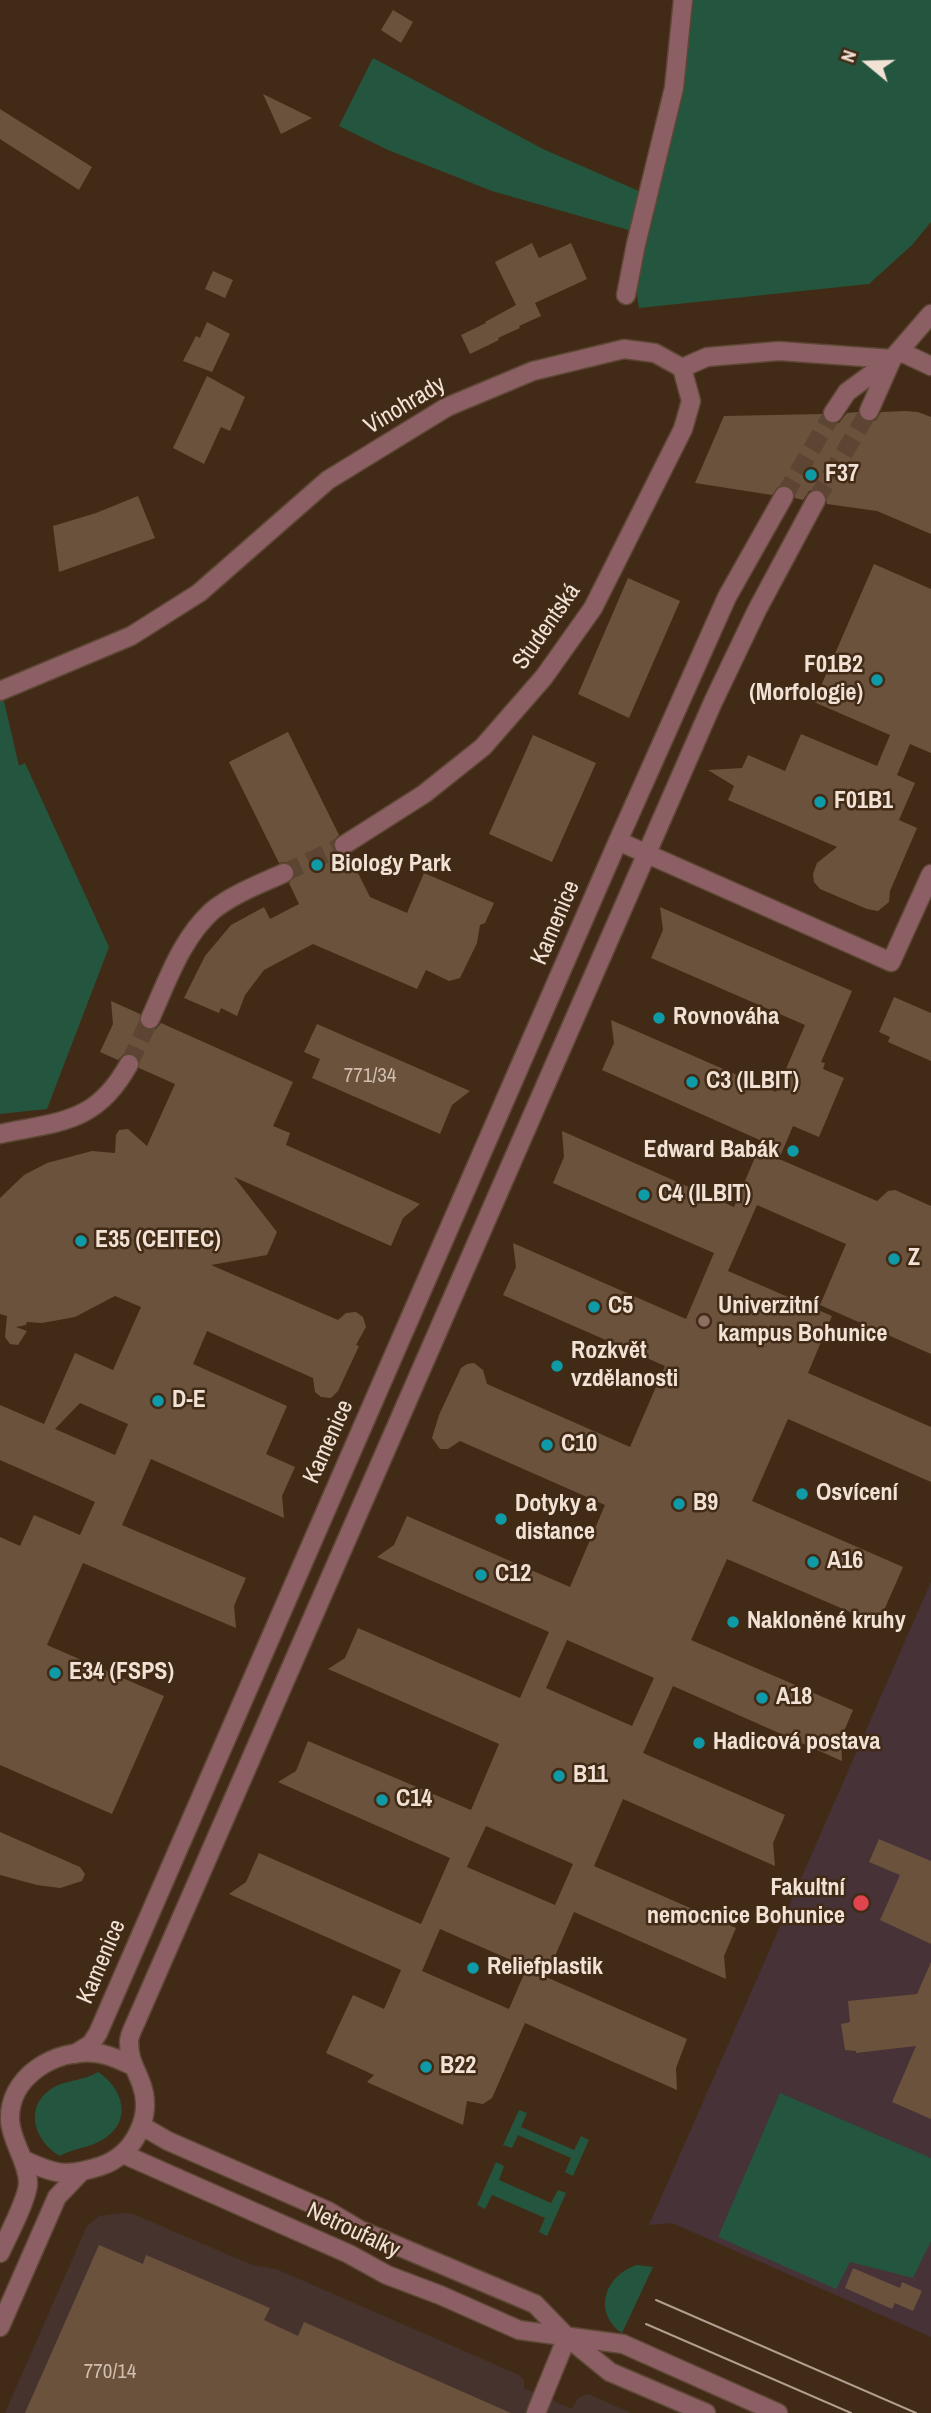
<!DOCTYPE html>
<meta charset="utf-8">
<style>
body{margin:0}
#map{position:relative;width:931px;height:2413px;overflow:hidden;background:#422b16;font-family:"Archivo Narrow",sans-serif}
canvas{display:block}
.north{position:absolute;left:833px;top:28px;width:70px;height:70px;-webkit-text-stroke:5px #422b16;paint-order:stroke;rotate:289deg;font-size:19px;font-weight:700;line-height:28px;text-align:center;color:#f1e2d5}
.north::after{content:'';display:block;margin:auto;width:24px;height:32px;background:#f1e2d5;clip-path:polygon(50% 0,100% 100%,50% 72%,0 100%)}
</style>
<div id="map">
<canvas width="931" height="2413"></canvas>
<div class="north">N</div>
</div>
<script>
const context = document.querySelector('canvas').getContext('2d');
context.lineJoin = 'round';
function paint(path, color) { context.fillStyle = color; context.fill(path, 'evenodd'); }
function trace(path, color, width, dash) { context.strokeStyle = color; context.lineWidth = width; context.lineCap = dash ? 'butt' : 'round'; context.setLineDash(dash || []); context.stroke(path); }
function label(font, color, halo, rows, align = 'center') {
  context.font = font + ' "Archivo Narrow",sans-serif'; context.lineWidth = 5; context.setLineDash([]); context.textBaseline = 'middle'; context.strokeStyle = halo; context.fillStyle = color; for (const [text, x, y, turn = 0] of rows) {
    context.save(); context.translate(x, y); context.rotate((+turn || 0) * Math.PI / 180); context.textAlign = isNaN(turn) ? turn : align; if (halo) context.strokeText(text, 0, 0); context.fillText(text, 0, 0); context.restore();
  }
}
const commercial = new Path2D(`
 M 124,2213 L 133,2214 L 252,2265 L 276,2269 L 519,2375 L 524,2380 L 524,2388 L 572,2409 L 578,2398 L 588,2394 L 631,2413 L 5,2413 L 87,2226 L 99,2216 Z`);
const medical = new Path2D(`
 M 931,1582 L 931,2337 L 672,2223 L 649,2225 Z`);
const green = new Path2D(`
 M 691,0 L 931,0 L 931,222 L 912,245 L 869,284 L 639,308 L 636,288 L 683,85 Z
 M 373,58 L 543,149 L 641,192 L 632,231 L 492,191 L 388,150 L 339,126 Z
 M 3,697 L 19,766 L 25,763 L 109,947 L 47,1109 L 0,1114 L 0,698 Z
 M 98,2072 C 124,2089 133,2122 102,2140 C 89,2148 74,2148 60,2156 C 32,2140 23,2103 56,2086 C 70,2080 85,2080 98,2072 Z
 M 780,2093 L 931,2158 L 931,2241 L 913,2278 L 850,2262 L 836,2289 L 718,2237 Z
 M 519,2110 L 527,2113 L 521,2127 L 574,2150 L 581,2136 L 589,2140 L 573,2176 L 565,2172 L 571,2158 L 518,2135 L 512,2148 L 503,2145 Z
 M 496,2162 L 504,2166 L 499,2180 L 551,2203 L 558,2190 L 566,2193 L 547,2236 L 539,2232 L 545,2218 L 492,2195 L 485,2209 L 477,2205 Z
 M 637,2265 L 653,2267 L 622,2333 C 592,2312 605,2275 637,2265 Z`);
const building = new Path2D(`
 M 393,10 L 413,22 L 401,43 L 381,30 Z
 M 263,94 L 312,118 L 281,134 Z
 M 0,109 L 92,167 L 79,190 L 0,139 Z
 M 532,243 L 539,258 L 571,243 L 587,279 L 535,303 L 541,316 L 519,326 L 520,328 L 498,338 L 499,340 L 470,354 L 461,335 L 486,323 L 485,322 L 516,305 L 495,262 Z
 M 213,271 L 233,280 L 225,298 L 205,289 Z
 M 207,322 L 230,334 L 212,372 L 183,361 L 196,336 L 200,338 Z
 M 207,376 L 245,397 L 230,431 L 221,427 L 204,464 L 173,448 Z
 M 905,411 L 918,412 L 931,417 L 931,534 L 877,511 L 827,504 L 825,493 L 816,489 L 809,491 L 803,500 L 795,498 L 793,490 L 785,485 L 778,487 L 772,495 L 695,483 L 724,416 L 822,414 L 826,422 L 833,424 L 839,423 L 847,413 L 858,412 L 860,418 L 870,422 L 876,420 L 881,412 Z
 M 138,496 L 155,538 L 59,572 L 53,526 L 96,513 Z
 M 874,564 L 931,589 L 931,753 L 910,744 L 897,775 L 915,783 L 899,820 L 917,828 L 890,891 L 889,902 L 878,911 L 867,909 L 820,889 L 814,882 L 813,874 L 817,863 L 837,847 L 728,800 L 734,786 L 708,770 L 742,768 L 748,755 L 785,771 L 801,734 L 877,766 L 890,735 L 814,702 Z
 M 628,578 L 680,601 L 629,718 L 578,694 Z
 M 288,732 L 339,835 L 334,840 L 334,850 L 339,855 L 349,855 L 370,897 L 407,913 L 424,873 L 494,903 L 485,923 L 480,925 L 477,943 L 460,978 L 449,981 L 426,970 L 417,989 L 313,944 L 264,970 L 245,995 L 237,1016 L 221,1008 L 219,1013 L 184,998 L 205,956 L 231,925 L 264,907 L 270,919 L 299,904 L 289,883 L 295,875 L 294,868 L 286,862 L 279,863 L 229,762 Z
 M 533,735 L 596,763 L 552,862 L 489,834 Z
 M 660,907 L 852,991 L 821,1062 L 825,1063 L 823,1069 L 844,1078 L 819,1137 L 793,1126 L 779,1159 L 877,1201 L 888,1191 L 895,1190 L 931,1206 L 931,1354 L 820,1305 L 846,1244 L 757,1205 L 728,1271 L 832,1316 L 808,1373 L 931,1427 L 931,1482 L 788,1419 L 752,1501 L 903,1567 L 878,1624 L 727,1559 L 691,1640 L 853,1710 L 841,1738 L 842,1761 L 673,1686 L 643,1753 L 785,1815 L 773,1843 L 775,1866 L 623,1799 L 594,1866 L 736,1928 L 724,1956 L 726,1979 L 574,1912 L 546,1977 L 687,2039 L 676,2068 L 677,2090 L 525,2023 L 492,2098 L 483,2104 L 467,2101 L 463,2125 L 367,2082 L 374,2075 L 326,2053 L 353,1995 L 384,2009 L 401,1970 L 229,1894 L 246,1882 L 259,1853 L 421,1924 L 450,1858 L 278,1782 L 296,1771 L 308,1741 L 471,1810 L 499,1744 L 328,1669 L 345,1658 L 358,1628 L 520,1698 L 549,1632 L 377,1557 L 394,1545 L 407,1516 L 570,1587 L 605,1505 L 460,1441 L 448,1449 L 440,1449 L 432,1438 L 439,1415 L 461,1368 L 467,1364 L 474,1363 L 483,1370 L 487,1384 L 630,1447 L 665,1366 L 503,1295 L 516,1267 L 513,1243 L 686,1319 L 714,1253 L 553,1183 L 564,1157 L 562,1131 L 734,1207 L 762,1141 L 602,1070 L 614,1043 L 611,1020 L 776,1092 L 805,1025 L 651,958 L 663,930 ZM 567,1640 L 654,1678 L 632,1726 L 546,1688 ZM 486,1826 L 573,1864 L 555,1905 L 467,1867 ZM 440,1929 L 527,1967 L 509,2009 L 422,1971 Z
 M 894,997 L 931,1013 L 931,1061 L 888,1042 L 890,1037 L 879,1032 Z
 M 111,1001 L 140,1014 L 140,1025 L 146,1030 L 156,1029 L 161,1023 L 293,1082 L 273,1126 L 290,1133 L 286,1145 L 420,1204 L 403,1218 L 391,1246 L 234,1177 L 277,1232 L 267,1255 L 211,1265 L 338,1320 L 346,1313 L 356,1312 L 363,1317 L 366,1327 L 356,1345 L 359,1346 L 338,1391 L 331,1398 L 321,1397 L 315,1392 L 313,1378 L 207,1331 L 193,1364 L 287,1406 L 266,1454 L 295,1467 L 282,1496 L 284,1518 L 151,1459 L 122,1525 L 246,1578 L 234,1606 L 236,1628 L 83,1563 L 47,1645 L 164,1696 L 112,1814 L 0,1765 L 0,1537 L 20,1546 L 34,1515 L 80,1535 L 95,1502 L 0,1460 L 0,1405 L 44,1424 L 75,1353 L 113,1370 L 141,1307 L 115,1296 L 75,1317 L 42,1323 L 27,1322 L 26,1325 L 16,1327 L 27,1331 L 18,1345 L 10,1344 L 5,1337 L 7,1316 L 0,1314 L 0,1198 L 24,1175 L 47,1163 L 92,1151 L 115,1153 L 116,1135 L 119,1130 L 128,1129 L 147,1146 L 175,1084 L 139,1068 L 139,1059 L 134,1054 L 124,1054 L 118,1060 L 100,1052 L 113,1024 ZM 80,1403 L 128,1424 L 115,1455 L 55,1429 Z
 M 317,1024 L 470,1091 L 452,1105 L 440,1134 L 312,1078 L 320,1059 L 304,1052 Z
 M 0,1832 L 80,1867 L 85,1874 L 82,1881 L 60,1888 L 37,1885 L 0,1875 Z
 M 879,1839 L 931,1861 L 931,1944 L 880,1920 L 900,1875 L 869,1862 Z
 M 931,1962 L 931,2119 L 892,2102 L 916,2046 L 856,2053 L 856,2051 L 845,2050 L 841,2024 L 850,2022 L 848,2001 L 917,1994 Z
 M 99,2245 L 143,2264 L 146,2255 L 270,2308 L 264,2320 L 298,2336 L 304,2322 L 511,2413 L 25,2413 Z
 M 853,2268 L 900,2288 L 902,2282 L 922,2291 L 913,2311 L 895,2303 L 892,2309 L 845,2288 Z`);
const minorTunnel = new Path2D(`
 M 784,496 L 833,413
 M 816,500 L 869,411
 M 284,873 L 344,845
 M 129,1064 L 150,1019`);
const minor = new Path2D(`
 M 626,295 L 636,244 L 674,88 L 683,0
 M 899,351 L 931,366
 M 682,368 L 707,357 L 779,351 L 892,359
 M 869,411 L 892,359
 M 833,413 L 847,392 L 892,359 L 931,314
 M 0,691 L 131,636 L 199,593 L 328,480 L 447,407 L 533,371 L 624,349 L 655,353 L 682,368
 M 618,841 L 891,962 L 931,874
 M 344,845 L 424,794 L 483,747 L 544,677 L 593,608 L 683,429 L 691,401 L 682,368
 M 150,1019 C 167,982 181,939 212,911 C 233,894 260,884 284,873
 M 0,1134 C 60,1121 96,1124 129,1064
 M 75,2054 L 91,2044 L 98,2033 L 618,841 L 727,597 L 784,496
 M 142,2126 L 168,2141 L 328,2211 L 360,2230 L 535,2304 L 567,2337 L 610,2372 L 706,2413
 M 123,2154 L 349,2254 L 387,2275 L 440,2295 L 519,2330 L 623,2344 L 778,2413
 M 24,2160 C 56,2175 67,2177 101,2166 C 134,2155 154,2116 141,2083 C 135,2067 129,2060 129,2042 C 129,2034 135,2025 138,2017 L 713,702 L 757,610 L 816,500
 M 0,2253 C 7,2238 28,2198 28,2183 C 28,2161 12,2144 10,2121 C 8,2077 55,2048 96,2053 C 108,2054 120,2060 131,2065
 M 0,2327 L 57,2197 L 80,2173
 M 536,2413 L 567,2337`);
const tram = new Path2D(`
 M 656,2300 L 916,2413
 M 646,2324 L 851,2413`);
const markers = [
 [811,475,7,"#0f9aa8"],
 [877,680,7,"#0f9aa8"],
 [820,802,7,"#0f9aa8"],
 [317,865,7,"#0f9aa8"],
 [659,1018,7,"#0f9aa8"],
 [692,1082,7,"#0f9aa8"],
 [793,1151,7,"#0f9aa8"],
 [644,1195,7,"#0f9aa8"],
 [81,1241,7,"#0f9aa8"],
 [894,1259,7,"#0f9aa8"],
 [594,1307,7,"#0f9aa8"],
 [704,1321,7,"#8d6e63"],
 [557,1366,7,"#0f9aa8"],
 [158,1401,7,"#0f9aa8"],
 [547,1445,7,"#0f9aa8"],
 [802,1494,7,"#0f9aa8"],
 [679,1504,7,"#0f9aa8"],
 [501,1519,7,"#0f9aa8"],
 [813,1562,7,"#0f9aa8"],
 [481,1575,7,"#0f9aa8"],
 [733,1622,7,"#0f9aa8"],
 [55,1673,7,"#0f9aa8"],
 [762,1698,7,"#0f9aa8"],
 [699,1743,7,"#0f9aa8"],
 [559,1776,7,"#0f9aa8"],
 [382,1800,7,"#0f9aa8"],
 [861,1903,9,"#e0444e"],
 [473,1968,7,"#0f9aa8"],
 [426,2067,7,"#0f9aa8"]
];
const numberNames = [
 ["771/34",370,1076],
 ["770/14",110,2372]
];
const streetNames = [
 ["Vinohrady",405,406,-31],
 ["Studentská",547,627,-55],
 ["Kamenice",556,923,-67],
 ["Kamenice",329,1442,-66],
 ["Kamenice",102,1962,-67],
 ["Netroufalky",353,2231,25]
];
const poiNames = [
 ["F37",825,475],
 ["F01B2",863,666,"right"],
 ["(Morfologie)",863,694,"right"],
 ["F01B1",834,802],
 ["Biology Park",331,865],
 ["Rovnováha",673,1018],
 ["C3 (ILBIT)",706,1082],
 ["Edward Babák",779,1151,"right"],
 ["C4 (ILBIT)",658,1195],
 ["E35 (CEITEC)",95,1241],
 ["Z",908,1259],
 ["C5",608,1307],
 ["Univerzitní",718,1307],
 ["kampus Bohunice",718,1335],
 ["Rozkvět",571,1352],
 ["vzdělanosti",571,1380],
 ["D-E",172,1401],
 ["C10",561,1445],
 ["Osvícení",816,1494],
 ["B9",693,1504],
 ["Dotyky a",515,1505],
 ["distance",515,1533],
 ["A16",827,1562],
 ["C12",495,1575],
 ["Nakloněné kruhy",747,1622],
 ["E34 (FSPS)",69,1673],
 ["A18",776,1698],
 ["Hadicová postava",713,1743],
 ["B11",573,1776],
 ["C14",396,1800],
 ["Fakultní",845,1889,"right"],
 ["nemocnice Bohunice",845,1917,"right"],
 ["Reliefplastik",487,1968],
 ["B22",440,2067]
];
paint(commercial, '#47332e');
paint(medical, '#463237');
paint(green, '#24553e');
paint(building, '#6b523c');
trace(minorTunnel, '#5c4633', 18, [18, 9]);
trace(minor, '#5e4835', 21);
trace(minor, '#8c5f65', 18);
trace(tram, '#b09e8e', 2);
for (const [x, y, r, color] of markers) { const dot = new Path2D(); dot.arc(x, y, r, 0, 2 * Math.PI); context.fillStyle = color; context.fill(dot); trace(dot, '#422b16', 2.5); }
label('21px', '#d0beaf', null, numberNames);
label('24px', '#f1e2d5', '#422b16', streetNames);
label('bold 24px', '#f1e2d5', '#422b16', poiNames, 'left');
</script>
